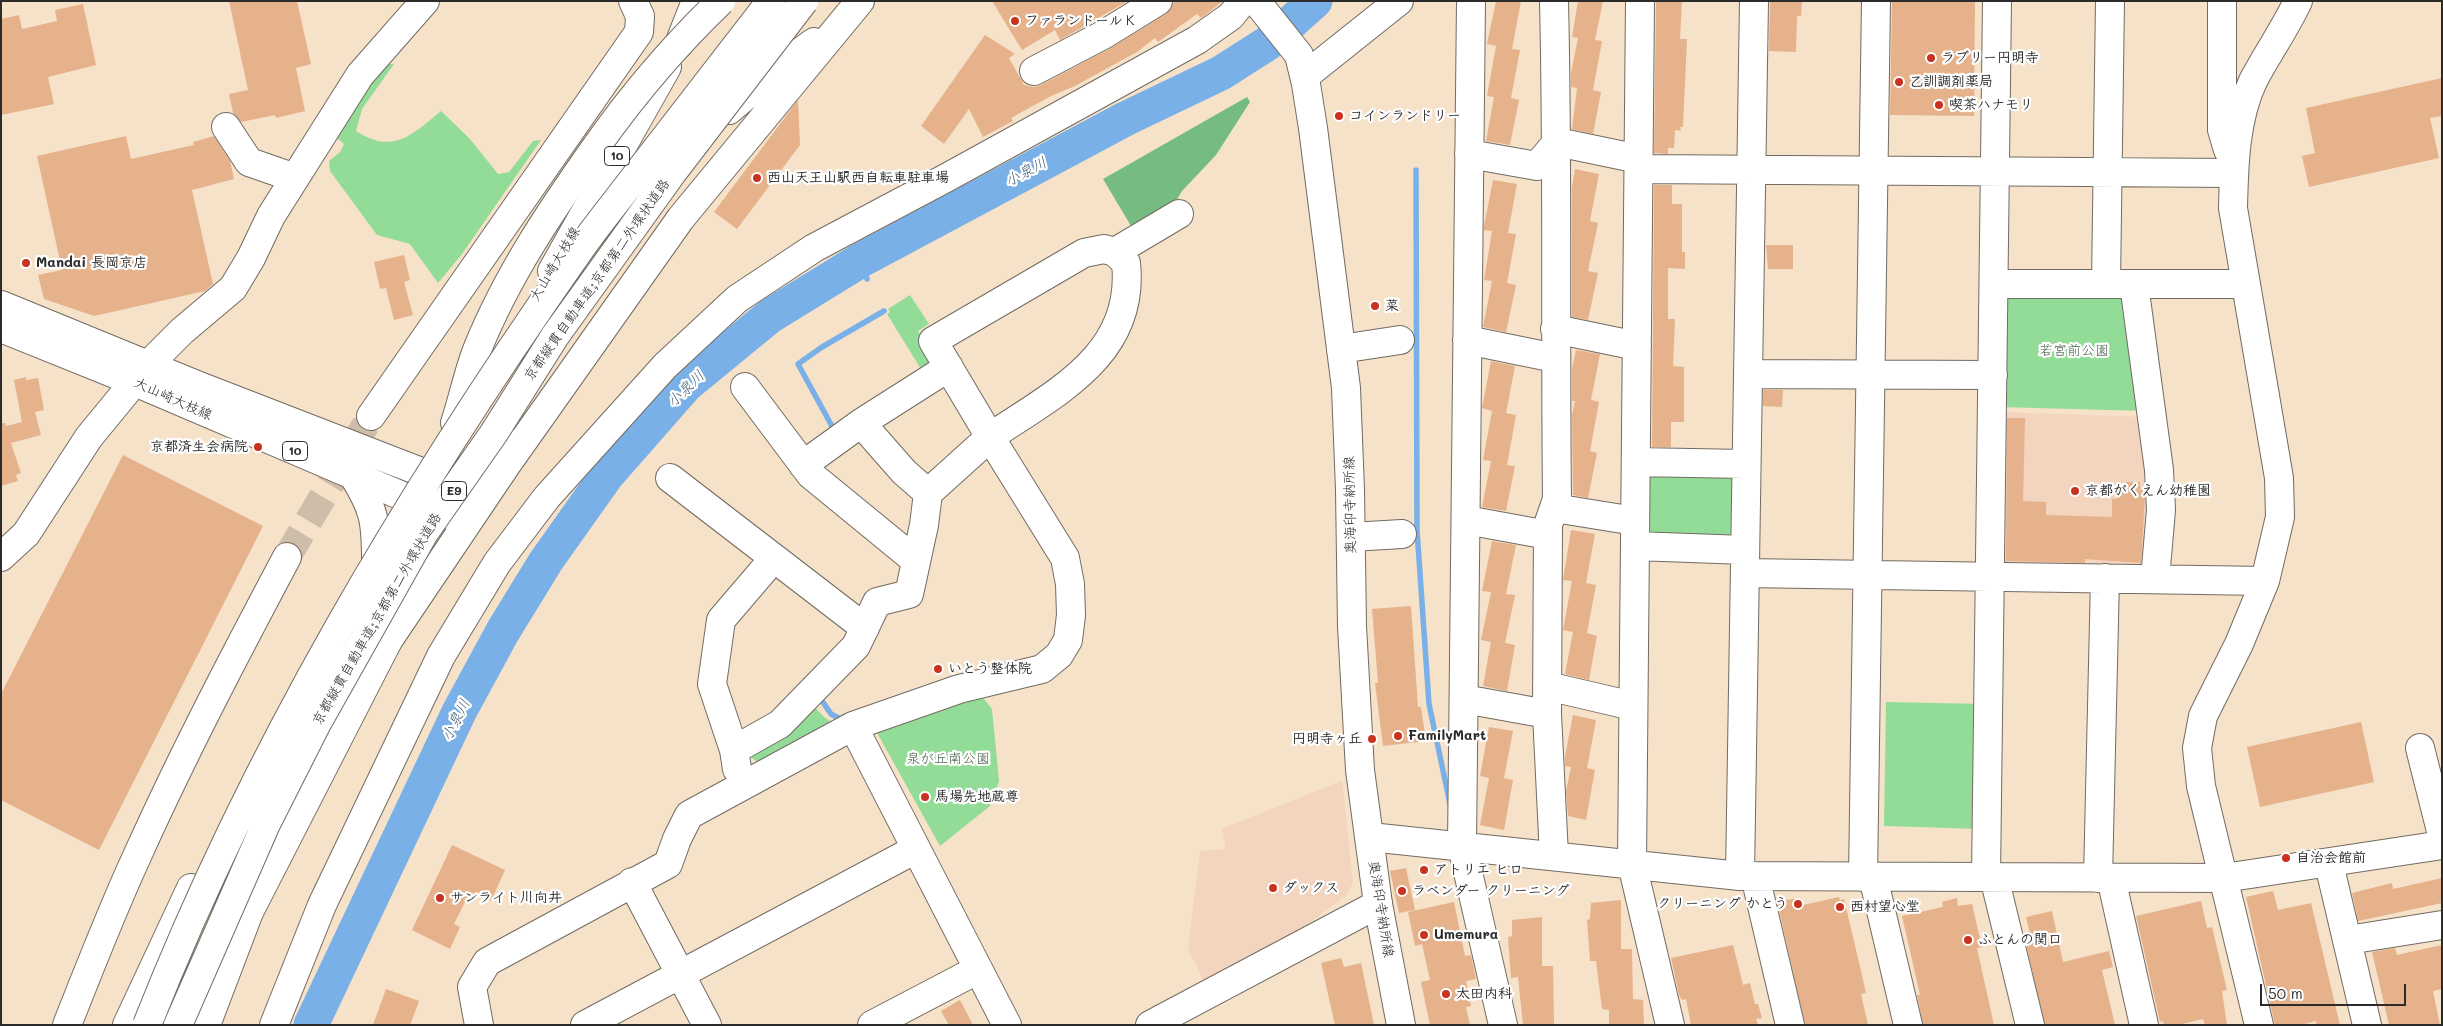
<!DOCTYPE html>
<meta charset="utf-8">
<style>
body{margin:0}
#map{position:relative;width:2443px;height:1026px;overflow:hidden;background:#f6e1c9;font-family:Mali,sans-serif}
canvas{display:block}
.frame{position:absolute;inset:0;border:2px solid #2b2b2b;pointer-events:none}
.scale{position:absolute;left:2260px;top:984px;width:146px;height:22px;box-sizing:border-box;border:2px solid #2b2b2b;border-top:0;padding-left:6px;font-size:15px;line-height:18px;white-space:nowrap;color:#2b2b2b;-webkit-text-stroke:4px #fff;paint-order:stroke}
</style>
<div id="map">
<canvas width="2443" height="1026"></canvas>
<div class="frame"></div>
<div class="scale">50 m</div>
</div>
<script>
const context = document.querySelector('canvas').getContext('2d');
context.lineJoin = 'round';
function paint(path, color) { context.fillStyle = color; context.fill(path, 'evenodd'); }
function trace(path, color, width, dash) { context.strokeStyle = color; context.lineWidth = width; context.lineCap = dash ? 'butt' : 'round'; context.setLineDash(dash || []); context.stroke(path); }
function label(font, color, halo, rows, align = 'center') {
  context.font = font + ' Mali,"Klee One",sans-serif'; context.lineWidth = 4.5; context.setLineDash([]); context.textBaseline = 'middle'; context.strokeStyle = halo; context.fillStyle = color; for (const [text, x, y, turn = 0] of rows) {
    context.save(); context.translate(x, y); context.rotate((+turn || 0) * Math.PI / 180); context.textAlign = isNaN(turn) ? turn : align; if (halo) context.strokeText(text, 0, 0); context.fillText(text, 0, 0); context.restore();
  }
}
const built = new Path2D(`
 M 1999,412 L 2146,417 L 2150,570 L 1997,570 Z
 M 1342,781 L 1353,882 L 1347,895 L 1290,937 L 1205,984 L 1188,948 L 1200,851 L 1226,849 L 1222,829 Z`);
const green = new Path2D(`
 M 377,64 L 394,64 L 362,109 L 356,131 C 393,155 412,135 441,111 L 470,139 L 498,174 L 509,172 L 533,141 L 541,140 L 462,254 L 438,283 L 410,244 L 377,235 L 330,171 L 329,161 L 340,152 L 344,144 L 336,137 Z
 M 2121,293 L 2146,411 L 1999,407 L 2002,298 Z
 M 910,295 L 929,324 L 918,331 L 938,362 L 924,374 L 887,314 L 890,312 L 888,309 Z
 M 1737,471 L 1734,543 L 1644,534 L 1645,475 Z
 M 981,695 L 992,709 L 999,781 L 990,806 L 940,846 L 876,731 Z
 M 810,702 L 824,717 L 837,726 L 763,766 L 748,755 Z
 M 1886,702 L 1985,704 L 1980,829 L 1884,826 Z`);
const forest = new Path2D(`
 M 1247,97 L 1250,102 L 1216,155 L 1182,191 L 1170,211 L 1134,231 L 1103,179 Z`);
const stream = new Path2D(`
 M 1416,170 L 1417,530 L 1429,704 L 1450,804
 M 861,260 L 867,279
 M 836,426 L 833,428 L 798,364 L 822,347 L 884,311
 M 820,698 L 831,714 L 841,719 L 845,716`);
const river = new Path2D(`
 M 311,1025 L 459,712 L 503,631 L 546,561 L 607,475 L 686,385 L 770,316 L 861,260 L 1125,119 L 1221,73 L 1268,43 L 1315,1`);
const building = new Path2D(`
 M 229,1 L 297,1 L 311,64 L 296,68 L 305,111 L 276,118 L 275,115 L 241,122 L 233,113 L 229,94 L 248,90 Z
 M 992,1 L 1128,1 L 1060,40 L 1055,30 L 1022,50 Z
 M 1174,1 L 1223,1 L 1201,18 L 1197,14 L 1158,42 L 1155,38 L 1137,52 L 1075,86 L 1051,96 L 1011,118 L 1013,121 L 983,137 L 969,109 L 944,144 L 921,126 L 985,35 L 1015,54 L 1009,58 L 1024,85 L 1034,87 L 1041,85 L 1111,48 L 1166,14 L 1171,9 Z
 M 1496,1 L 1521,1 L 1512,49 L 1520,50 L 1511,98 L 1519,100 L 1510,145 L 1486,141 L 1494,97 L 1487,96 L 1496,46 L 1487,44 Z
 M 1578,1 L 1603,1 L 1595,40 L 1602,41 L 1593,90 L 1601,92 L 1593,134 L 1572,129 L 1577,88 L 1571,87 L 1571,73 L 1578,38 L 1572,37 Z
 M 1656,1 L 1682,1 L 1680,39 L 1687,39 L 1683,127 L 1680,127 L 1681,131 L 1675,130 L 1674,148 L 1668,148 L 1668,154 L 1654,153 Z
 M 1770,1 L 1802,1 L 1801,16 L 1797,16 L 1796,52 L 1769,51 Z
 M 1892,1 L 1975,1 L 1974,116 L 1890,115 Z
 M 83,4 L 96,65 L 48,77 L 54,104 L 1,115 L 1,19 L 19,15 L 22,29 L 57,21 L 55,10 Z
 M 2442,78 L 2442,116 L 2430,118 L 2439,158 L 2309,187 L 2302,156 L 2315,153 L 2306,108 Z
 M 798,100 L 800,145 L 737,229 L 714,212 Z
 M 126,136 L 131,159 L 194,145 L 193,142 L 214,136 L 230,161 L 234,179 L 192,190 L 213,284 L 205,291 L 94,316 L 44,299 L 38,275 L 62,270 L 37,156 Z
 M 1575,169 L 1599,174 L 1590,221 L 1598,223 L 1588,271 L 1598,273 L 1588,320 L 1572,317 L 1572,187 Z
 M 1493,180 L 1517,184 L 1508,233 L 1516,234 L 1507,283 L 1516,285 L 1506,332 L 1483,327 L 1492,281 L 1484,280 L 1492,231 L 1484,230 L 1484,226 Z
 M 1654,185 L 1672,185 L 1672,204 L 1682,204 L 1682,252 L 1685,252 L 1685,269 L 1668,268 L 1668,319 L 1675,319 L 1673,366 L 1684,367 L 1684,422 L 1671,422 L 1671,447 L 1652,447 Z
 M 1766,245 L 1793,245 L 1793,269 L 1768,269 Z
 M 404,255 L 410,280 L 404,282 L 413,315 L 394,320 L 386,288 L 380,289 L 374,262 Z
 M 1576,350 L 1600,354 L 1591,400 L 1599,402 L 1590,451 L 1597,453 L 1588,498 L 1573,495 L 1572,415 L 1575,401 L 1572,401 L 1572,369 Z
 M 1491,361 L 1515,366 L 1506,413 L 1516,415 L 1507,465 L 1515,466 L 1506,511 L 1482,507 L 1491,461 L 1483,460 L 1492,411 L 1482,408 Z
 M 26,377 L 26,380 L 38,378 L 44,410 L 35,412 L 41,435 L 11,443 L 21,473 L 16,475 L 18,481 L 1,486 L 1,423 L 5,423 L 6,426 L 22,422 L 14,380 Z
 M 1763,390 L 1783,390 L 1782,407 L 1763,406 Z
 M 2007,418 L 2025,418 L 2023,501 L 2046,502 L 2046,515 L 2112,517 L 2112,499 L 2117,499 L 2118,489 L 2124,489 L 2124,482 L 2140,482 L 2140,490 L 2144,490 L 2145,497 L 2141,563 L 2085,559 L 2085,563 L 2006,561 Z
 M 123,455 L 263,526 L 99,850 L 1,800 L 1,694 Z
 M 1571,530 L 1595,534 L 1586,583 L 1596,585 L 1587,633 L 1597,636 L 1589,680 L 1565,674 L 1573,632 L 1563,630 L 1572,581 L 1563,580 Z
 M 1492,541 L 1516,545 L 1506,594 L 1515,595 L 1505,643 L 1515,645 L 1507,691 L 1483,686 L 1491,642 L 1481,640 L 1491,592 L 1482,591 Z
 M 1411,606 L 1418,707 L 1421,707 L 1426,741 L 1383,746 L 1375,683 L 1378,683 L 1372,609 Z
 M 1573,715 L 1596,720 L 1587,768 L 1595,770 L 1586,820 L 1568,816 L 1566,791 L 1571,767 L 1565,766 L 1565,756 Z
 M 2361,722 L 2374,782 L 2260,807 L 2247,747 Z
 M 1489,727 L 1513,731 L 1504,778 L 1513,780 L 1504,830 L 1480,825 L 1489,778 L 1480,776 Z
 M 452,845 L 505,870 L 491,901 L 470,892 L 454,924 L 460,927 L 450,949 L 412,930 Z
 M 1406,868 L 1415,910 L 1399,913 L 1390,871 Z
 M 2442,878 L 2442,903 L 2358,921 L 2352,893 L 2392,883 L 2393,889 Z
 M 2273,891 L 2278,910 L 2311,903 L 2340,1025 L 2316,1025 L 2316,1021 L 2300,1025 L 2275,1025 L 2246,897 Z
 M 1839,897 L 1840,900 L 1844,899 L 1861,971 L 1866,993 L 1861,994 L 1868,1025 L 1805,1025 L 1777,901 L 1801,898 L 1803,905 Z
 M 1957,898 L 1958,906 L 1972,904 L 1982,947 L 1977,948 L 1994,1025 L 1923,1025 L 1917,995 L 1920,995 L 1902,916 L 1943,907 L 1942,902 Z
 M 1621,900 L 1621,949 L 1632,949 L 1633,999 L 1643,1000 L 1644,1025 L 1609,1025 L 1609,1010 L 1602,1009 L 1596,961 L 1590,961 L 1587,920 L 1590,919 L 1591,903 Z
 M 2201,901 L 2207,928 L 2212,927 L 2227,990 L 2222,991 L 2227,1025 L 2205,1025 L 2203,1019 L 2178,1025 L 2164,1025 L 2163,1021 L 2160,1022 L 2136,916 Z
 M 1454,902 L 1465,956 L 1471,955 L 1476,979 L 1466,981 L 1471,1006 L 1466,1007 L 1470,1025 L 1430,1025 L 1421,982 L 1430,980 L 1422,944 L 1415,946 L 1408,912 Z
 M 2052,911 L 2063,962 L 2109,951 L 2113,967 L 2102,970 L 2115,1025 L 2045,1025 L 2024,936 L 2030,934 L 2026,917 Z
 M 1542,917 L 1542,966 L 1553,966 L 1554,1025 L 1523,1025 L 1518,977 L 1511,978 L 1508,937 L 1512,936 L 1512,920 Z
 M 1733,945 L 1743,985 L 1750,983 L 1755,1004 L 1758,1004 L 1762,1018 L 1756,1019 L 1758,1025 L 1691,1025 L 1686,999 L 1682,1000 L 1679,995 L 1671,958 Z
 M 2442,945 L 2442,989 L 2433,991 L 2440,1025 L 2389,1025 L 2372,952 L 2395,948 L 2397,955 Z
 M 1341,958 L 1344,967 L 1361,963 L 1374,1025 L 1335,1025 L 1321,963 Z
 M 386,989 L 419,1001 L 410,1025 L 373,1025 Z
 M 960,1000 L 973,1025 L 949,1025 L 941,1011 Z`);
const minorTunnel = new Path2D(`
 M 287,557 L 371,416`);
const minor = new Path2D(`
 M 1471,1 L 1462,846 L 1503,1025
 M 1640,1 L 1632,864 L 1670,1025
 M 2222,1 L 2222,130 L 2228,150
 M 1034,71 L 1103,35 L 1158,1
 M 1305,76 L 1399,1
 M 226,127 L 249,162 L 295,178
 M 1469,154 L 1537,166 L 1557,142 L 1639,159
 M 1639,169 L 2234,173
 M 1104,249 L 1115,252 L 1126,263 C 1136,355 1055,393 990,437 L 933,341 L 1084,253 Z
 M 1115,252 L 1179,214
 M 1994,284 L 2245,284
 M 2106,284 L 2110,1
 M 2134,284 L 2159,470 L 2161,510 L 2155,579
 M 1555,329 L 1637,346
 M 1467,340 L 1555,358
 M 1341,349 L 1400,340
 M 1748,374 L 1993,375
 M 745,387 L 811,475 L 916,561
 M 371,416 L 639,32 L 640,16 L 633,1
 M 1636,462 L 1746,464
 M 803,465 L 861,423
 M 353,475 C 374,509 376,520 376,560
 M 670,478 L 865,628
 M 928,493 L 904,472 L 861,423 L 949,367
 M 1554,508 L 1635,521
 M 1466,520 L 1548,535
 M 1351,537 L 1402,534
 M 1635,546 L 1745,550
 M 1,557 L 26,534 L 89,437 L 149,364 L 182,331 L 233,288 L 251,258 L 271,216 L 360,75 L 425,1
 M 1745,573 L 2265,581
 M 1547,686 L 1633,706
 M 1464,699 L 1547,714 L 1548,525 L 1557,499 C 1555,333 1558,167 1554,1
 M 1547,714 L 1554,856
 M 853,726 L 1007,1025
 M 2420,748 L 2442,835
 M 737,769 L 734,750 L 712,684 L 721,620 L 774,558
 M 1370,837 L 1740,876 L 2224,878 L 2442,845
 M 2329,864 L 2367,1025
 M 1740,876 L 1754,1
 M 1755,876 L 1790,1025
 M 1863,877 L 1876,1
 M 1873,877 L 1908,1025
 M 1986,877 L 1997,1
 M 1994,877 L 2030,1025
 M 2098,878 L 2105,578
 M 2111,878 L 2144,1025
 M 632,882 L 707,1025
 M 221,897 L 257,806
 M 237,933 L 249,912 L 395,627
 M 2348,940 L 2442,925
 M 67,1025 C 90,967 112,910 138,854 C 184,752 235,655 287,557
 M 274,1025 L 322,905 L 441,656 L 497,563 L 547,497 L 665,366 L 737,299 L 814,248 L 946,178 L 1197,40 L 1231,16 L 1243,1
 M 479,1025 L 472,987 L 487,962 L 668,864 L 677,839 L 689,815 L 853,726 L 959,689 L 1042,669 L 1059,655 L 1068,640 L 1071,615 L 1070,584 L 1065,558 L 990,437 L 928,493 L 924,525 L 909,594 L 877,602 L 856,646 L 780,724 L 734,750
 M 585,1025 L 916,849
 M 872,1025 L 977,970
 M 1150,1025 L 1378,904
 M 2259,1025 L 2201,786 L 2197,748 L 2203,716 L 2239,644 L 2265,581 L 2280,517 L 2279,478 L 2233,208 C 2234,166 2235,119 2253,81 C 2267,54 2285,29 2298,1`);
const major = new Path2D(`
 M 1256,1 L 1299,55 L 1306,84 L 1313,128 L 1346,388 L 1350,490 L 1352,626 L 1360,770 L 1378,904 L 1401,1025
 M 679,44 L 696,1
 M 552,271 L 667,67
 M 1,305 L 199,386 L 424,473 L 441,490 L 455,518
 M 1,328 L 135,382 L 435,510
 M 455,518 L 504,440`);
const highway = new Path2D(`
 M 729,110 L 777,69 L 814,42
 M 455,423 C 463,399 468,373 477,350 C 507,275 552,209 598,144
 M 383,648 L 507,464 L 681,218 L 860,1
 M 127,1025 L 191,888
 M 206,1025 L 249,912`);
const highwayBridge = new Path2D(`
 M 598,144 C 635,92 675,45 721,1
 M 147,1025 C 255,751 407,496 576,255 C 595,227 617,201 638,173 C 682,116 726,59 771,1
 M 178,1025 L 266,824 L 316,725 L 424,533 L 494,433 L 555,336 L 672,173 L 804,1`);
const markers = [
 [1015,21,5,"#c8321e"],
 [1931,58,5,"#c8321e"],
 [1899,82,5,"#c8321e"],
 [1939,105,5,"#c8321e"],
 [1339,116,5,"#c8321e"],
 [757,178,5,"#c8321e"],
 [26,263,5,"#c8321e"],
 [1375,306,5,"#c8321e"],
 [258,447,5,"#c8321e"],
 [2075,491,5,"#c8321e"],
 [938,669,5,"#c8321e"],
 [1398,736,5,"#c8321e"],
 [1372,739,5,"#c8321e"],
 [925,797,5,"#c8321e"],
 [2286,858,5,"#c8321e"],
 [1424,870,5,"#c8321e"],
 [1273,888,5,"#c8321e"],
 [1402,891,5,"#c8321e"],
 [440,898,5,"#c8321e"],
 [1798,904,5,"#c8321e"],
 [1840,907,5,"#c8321e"],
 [1424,935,5,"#c8321e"],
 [1968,940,5,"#c8321e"],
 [1446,994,5,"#c8321e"]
];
const shields = [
 [617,156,25],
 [295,451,25],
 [454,491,25]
];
const shieldNames = [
 ["10",617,156],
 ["10",295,451],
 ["E9",454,491]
];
const poiNames = [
 ["ファランドールＫ",1025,21],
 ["ラブリー円明寺",1941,58],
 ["乙訓調剤薬局",1909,82],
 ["喫茶ハナモリ",1949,105],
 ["コインランドリー",1349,116],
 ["西山天王山駅西自転車駐車場",767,178],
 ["Mandai 長岡京店",36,263],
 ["菜",1385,306],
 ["京都済生会病院",248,447,"right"],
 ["京都がくえん幼稚園",2085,491],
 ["いとう整体院",948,669],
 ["FamilyMart",1408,736],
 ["円明寺ヶ丘",1362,739,"right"],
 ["馬場先地蔵尊",935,797],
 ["自治会館前",2296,858],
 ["アトリエ ヒロ",1434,870],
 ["ダックス",1283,888],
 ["ラベンダー クリーニング",1412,891],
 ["サンライト川向井",450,898],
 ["クリーニング かとう",1788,904,"right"],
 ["西村望心堂",1850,907],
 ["Umemura",1434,935],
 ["ふとんの関口",1978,940],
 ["太田内科",1456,994]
];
const streetNames = [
 ["大山崎大枝線",555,264,-59],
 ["京都縦貫自動車道;京都第二外環状道路",597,280,-55],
 ["大山崎大枝線",173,399,24],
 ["奥海印寺納所線",1350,505,-91],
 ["京都縦貫自動車道;京都第二外環状道路",377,619,-60],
 ["奥海印寺納所線",1381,909,81]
];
const parkNames = [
 ["若宮前公園",2074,351],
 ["泉が丘南公園",948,759]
];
const waterNames = [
 ["小泉川",1026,172,-28],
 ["小泉川",686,389,-44],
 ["小泉川",456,720,-63]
];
paint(built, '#f3d4bf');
paint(green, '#93dc97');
paint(forest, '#76bc80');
trace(stream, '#78b0e7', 5.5);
trace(river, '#78b0e7', 35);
paint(building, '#e5b28b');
trace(minorTunnel, '#cdbda9', 28, [28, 14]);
trace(minor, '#726b62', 30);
trace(major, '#726b62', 30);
trace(highway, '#726b62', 30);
trace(minor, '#fff', 28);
trace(major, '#fff', 28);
trace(highway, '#fff', 28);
trace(highwayBridge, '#726b62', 30, []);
trace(highwayBridge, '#fff', 28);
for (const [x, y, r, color] of markers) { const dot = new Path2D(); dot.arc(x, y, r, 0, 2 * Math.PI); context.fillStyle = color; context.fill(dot); trace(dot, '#fff', 2); }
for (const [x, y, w] of shields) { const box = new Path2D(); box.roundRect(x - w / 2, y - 9.5, w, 19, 4); context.fillStyle = '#fff'; context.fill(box); trace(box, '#2b2b2b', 1); }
label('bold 12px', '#2b2b2b', null, shieldNames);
label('bold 14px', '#2b2b2b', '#fff', poiNames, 'left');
label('14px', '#2b2b2b', '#fff', streetNames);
label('14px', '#4a604b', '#fff', parkNames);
label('italic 15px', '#4a6076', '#fff', waterNames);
</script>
